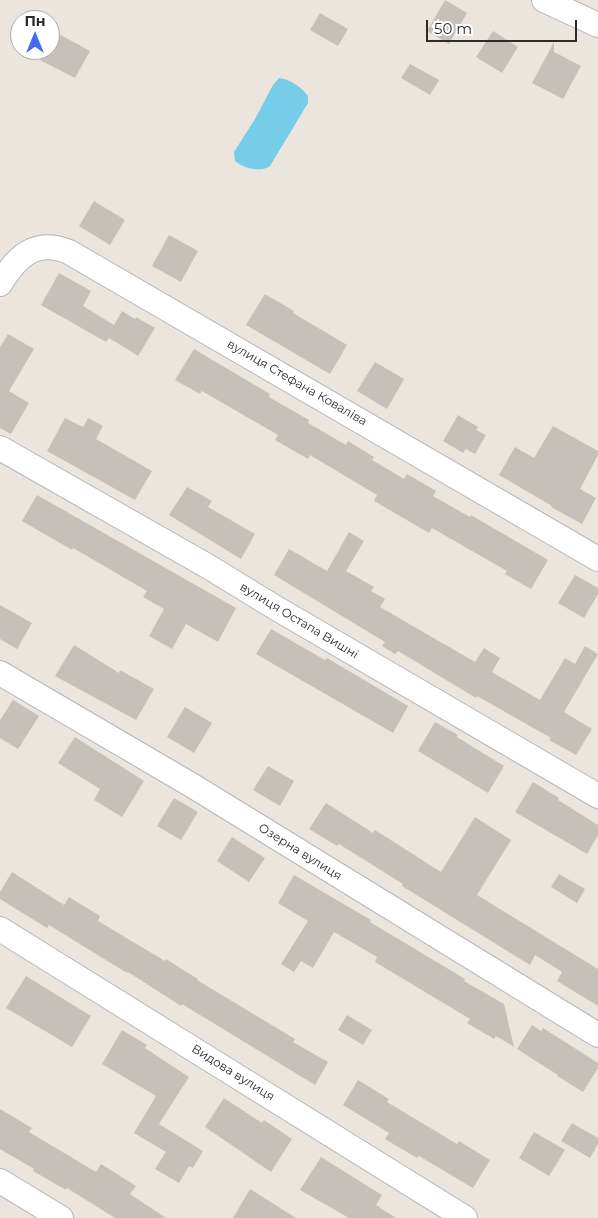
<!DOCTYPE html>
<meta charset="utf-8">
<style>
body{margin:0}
#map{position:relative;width:598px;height:1218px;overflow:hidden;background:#ece5de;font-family:Montserrat,sans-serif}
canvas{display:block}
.north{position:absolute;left:10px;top:10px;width:50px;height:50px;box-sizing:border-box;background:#fff;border:1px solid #aaa;border-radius:50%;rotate:0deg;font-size:14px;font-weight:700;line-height:20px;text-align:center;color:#2b2b2b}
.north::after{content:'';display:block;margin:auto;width:18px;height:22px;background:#4569f2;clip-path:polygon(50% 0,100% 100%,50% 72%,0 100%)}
.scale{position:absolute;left:426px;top:20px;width:151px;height:22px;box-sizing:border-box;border:2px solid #2b2b2b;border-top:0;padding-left:6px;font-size:15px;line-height:18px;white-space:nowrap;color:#2b2b2b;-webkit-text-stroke:4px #fff;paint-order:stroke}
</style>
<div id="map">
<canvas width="598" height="1218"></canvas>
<div class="north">Пн</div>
<div class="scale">50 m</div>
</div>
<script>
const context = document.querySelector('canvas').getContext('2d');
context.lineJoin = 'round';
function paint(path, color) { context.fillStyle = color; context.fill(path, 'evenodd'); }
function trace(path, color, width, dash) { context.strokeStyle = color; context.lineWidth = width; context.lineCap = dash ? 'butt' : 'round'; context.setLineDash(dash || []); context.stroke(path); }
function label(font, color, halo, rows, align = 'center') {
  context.font = font + ' Montserrat,sans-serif'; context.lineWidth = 4.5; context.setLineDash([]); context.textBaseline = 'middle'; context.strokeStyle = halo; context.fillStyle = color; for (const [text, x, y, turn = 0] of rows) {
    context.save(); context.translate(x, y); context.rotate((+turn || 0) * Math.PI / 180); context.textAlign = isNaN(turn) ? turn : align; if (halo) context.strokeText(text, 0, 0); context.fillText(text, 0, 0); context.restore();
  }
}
const water = new Path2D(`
 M 279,78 C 290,79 301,87 308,96 L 308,103 L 270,166 C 261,173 243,168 235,161 L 234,152 L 255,119 L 273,85 Z`);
const building = new Path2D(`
 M 445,0 L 467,13 L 449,44 L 427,31 Z
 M 320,13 L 348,29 L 338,46 L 310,30 Z
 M 493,31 L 518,47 L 502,73 L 476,57 Z
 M 55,32 L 90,51 L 75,78 L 40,60 L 45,50 L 50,50 L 50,41 Z
 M 554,42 L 554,52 L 581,66 L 563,99 L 532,83 Z
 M 410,64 L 439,80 L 430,95 L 401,78 Z
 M 94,201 L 125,220 L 110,245 L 79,226 Z
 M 169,235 L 198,251 L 181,282 L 152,266 Z
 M 59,273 L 91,291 L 83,306 L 114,325 L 122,311 L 135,319 L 136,317 L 155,328 L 138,356 L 109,338 L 106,342 L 41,305 Z
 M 265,294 L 294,311 L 293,313 L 347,345 L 330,374 L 246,325 Z
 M 8,334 L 34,349 L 9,391 L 29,403 L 11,434 L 0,428 L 0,347 Z
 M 194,349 L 270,394 L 269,397 L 309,420 L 308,423 L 346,445 L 348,441 L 374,457 L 372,460 L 404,479 L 407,474 L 436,491 L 433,496 L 470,517 L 471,515 L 548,560 L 531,589 L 505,574 L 507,571 L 432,528 L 429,533 L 374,501 L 377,495 L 310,455 L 308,459 L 275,440 L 278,435 L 202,391 L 200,394 L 175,380 Z
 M 375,362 L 404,379 L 387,409 L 357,391 Z
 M 458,415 L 478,427 L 476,430 L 486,435 L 475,454 L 466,449 L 463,453 L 443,441 Z
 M 65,418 L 83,427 L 88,418 L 103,426 L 96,439 L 152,471 L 135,500 L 47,451 Z
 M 553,426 L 598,451 L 598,455 L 580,489 L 596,498 L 582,524 L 551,507 L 552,506 L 499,475 L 515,447 L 534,458 Z
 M 187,487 L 212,501 L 208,507 L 255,534 L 241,559 L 169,515 Z
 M 37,495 L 236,608 L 218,642 L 186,624 L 172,649 L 149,636 L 164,609 L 143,597 L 147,591 L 73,548 L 72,550 L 22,521 Z
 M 349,532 L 364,541 L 346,571 L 374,587 L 371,591 L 385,599 L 380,607 L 475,662 L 484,648 L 500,658 L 492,672 L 540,700 L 565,658 L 575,664 L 585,646 L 598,654 L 564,712 L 592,729 L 576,755 L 549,740 L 551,738 L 477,696 L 476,698 L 398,651 L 395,654 L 382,646 L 385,642 L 274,575 L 289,549 L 327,571 Z
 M 575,575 L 598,588 L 598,594 L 584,618 L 558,603 Z
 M 0,605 L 32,623 L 17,649 L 0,639 Z
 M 271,629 L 325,660 L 327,658 L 408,706 L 393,733 L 256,654 Z
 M 74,645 L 119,673 L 120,670 L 154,689 L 136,720 L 55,676 Z
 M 13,700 L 39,716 L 18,749 L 0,738 L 0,720 Z
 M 185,707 L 212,723 L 194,753 L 167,737 Z
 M 435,722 L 458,735 L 457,737 L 504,766 L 488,793 L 418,751 Z
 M 75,737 L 144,781 L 122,817 L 94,800 L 100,789 L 58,763 Z
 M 268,766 L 294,781 L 280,806 L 253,790 Z
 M 533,782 L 559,798 L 558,800 L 598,825 L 598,835 L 587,854 L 515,812 Z
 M 174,798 L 198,812 L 181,840 L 157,826 Z
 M 326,803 L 373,833 L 375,830 L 441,872 L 475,817 L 511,840 L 477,895 L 598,969 L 598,1006 L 557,981 L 562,972 L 535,955 L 530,965 L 402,886 L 403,884 L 339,844 L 337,846 L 309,829 Z
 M 232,837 L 265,858 L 249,882 L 217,861 Z
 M 12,872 L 64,905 L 69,897 L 100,916 L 98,921 L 165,961 L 166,959 L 198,979 L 197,980 L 295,1039 L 293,1042 L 328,1062 L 315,1085 L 182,1004 L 181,1006 L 128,972 L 127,973 L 49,925 L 47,928 L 0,899 L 0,892 Z
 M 559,874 L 585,889 L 577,903 L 551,887 Z
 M 294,875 L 371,920 L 370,922 L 465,979 L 464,981 L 504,1004 L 514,1047 L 496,1036 L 494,1039 L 467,1023 L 470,1019 L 375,962 L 377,957 L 334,932 L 313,968 L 301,961 L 294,972 L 281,964 L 308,921 L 278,903 Z
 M 26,976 L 91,1016 L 72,1047 L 6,1008 Z
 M 347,1015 L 372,1030 L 363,1045 L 338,1030 Z
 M 532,1025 L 541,1031 L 543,1028 L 598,1063 L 598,1068 L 583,1092 L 557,1076 L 558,1075 L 517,1049 Z
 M 122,1030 L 147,1045 L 145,1048 L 189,1077 L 159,1124 L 203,1151 L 193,1168 L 189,1166 L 179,1183 L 155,1169 L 166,1152 L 134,1133 L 156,1096 L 102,1064 Z
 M 358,1080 L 389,1099 L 387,1102 L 457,1144 L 459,1141 L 490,1160 L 473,1188 L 419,1156 L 417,1158 L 385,1139 L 389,1133 L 343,1105 Z
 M 224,1098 L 262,1123 L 264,1120 L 292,1139 L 271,1172 L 205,1127 Z
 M 0,1109 L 32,1128 L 29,1132 L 96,1172 L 101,1164 L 136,1186 L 130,1194 L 166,1218 L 115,1218 L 67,1188 L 66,1190 L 33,1171 L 34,1169 L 0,1149 Z
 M 572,1123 L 598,1138 L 598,1144 L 590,1158 L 561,1141 Z
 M 534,1132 L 565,1150 L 549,1176 L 519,1158 Z
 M 321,1157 L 382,1195 L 376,1205 L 396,1218 L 349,1218 L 300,1190 Z
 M 250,1189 L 296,1218 L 233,1218 Z`);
const minor = new Path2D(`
 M 544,0 L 598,25
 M 0,284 C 17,256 36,238 69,252 L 598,559
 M 0,448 L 209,567 L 276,608 L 598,796
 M 0,673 L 193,786 L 598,1035
 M 0,929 L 465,1218
 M 0,1181 L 61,1218`);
const streetNames = [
 ["вулиця Стефана Коваліва",297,383,30],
 ["вулиця Остапа Вишні",299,621,31],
 ["Озерна вулиця",300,852,32],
 ["Видова вулиця",233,1073,32]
];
paint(water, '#75cde9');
paint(building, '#c5c0b9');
trace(minor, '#b1b4be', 26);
trace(minor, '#fff', 24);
label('12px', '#2b2b2b', '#fff', streetNames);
</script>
